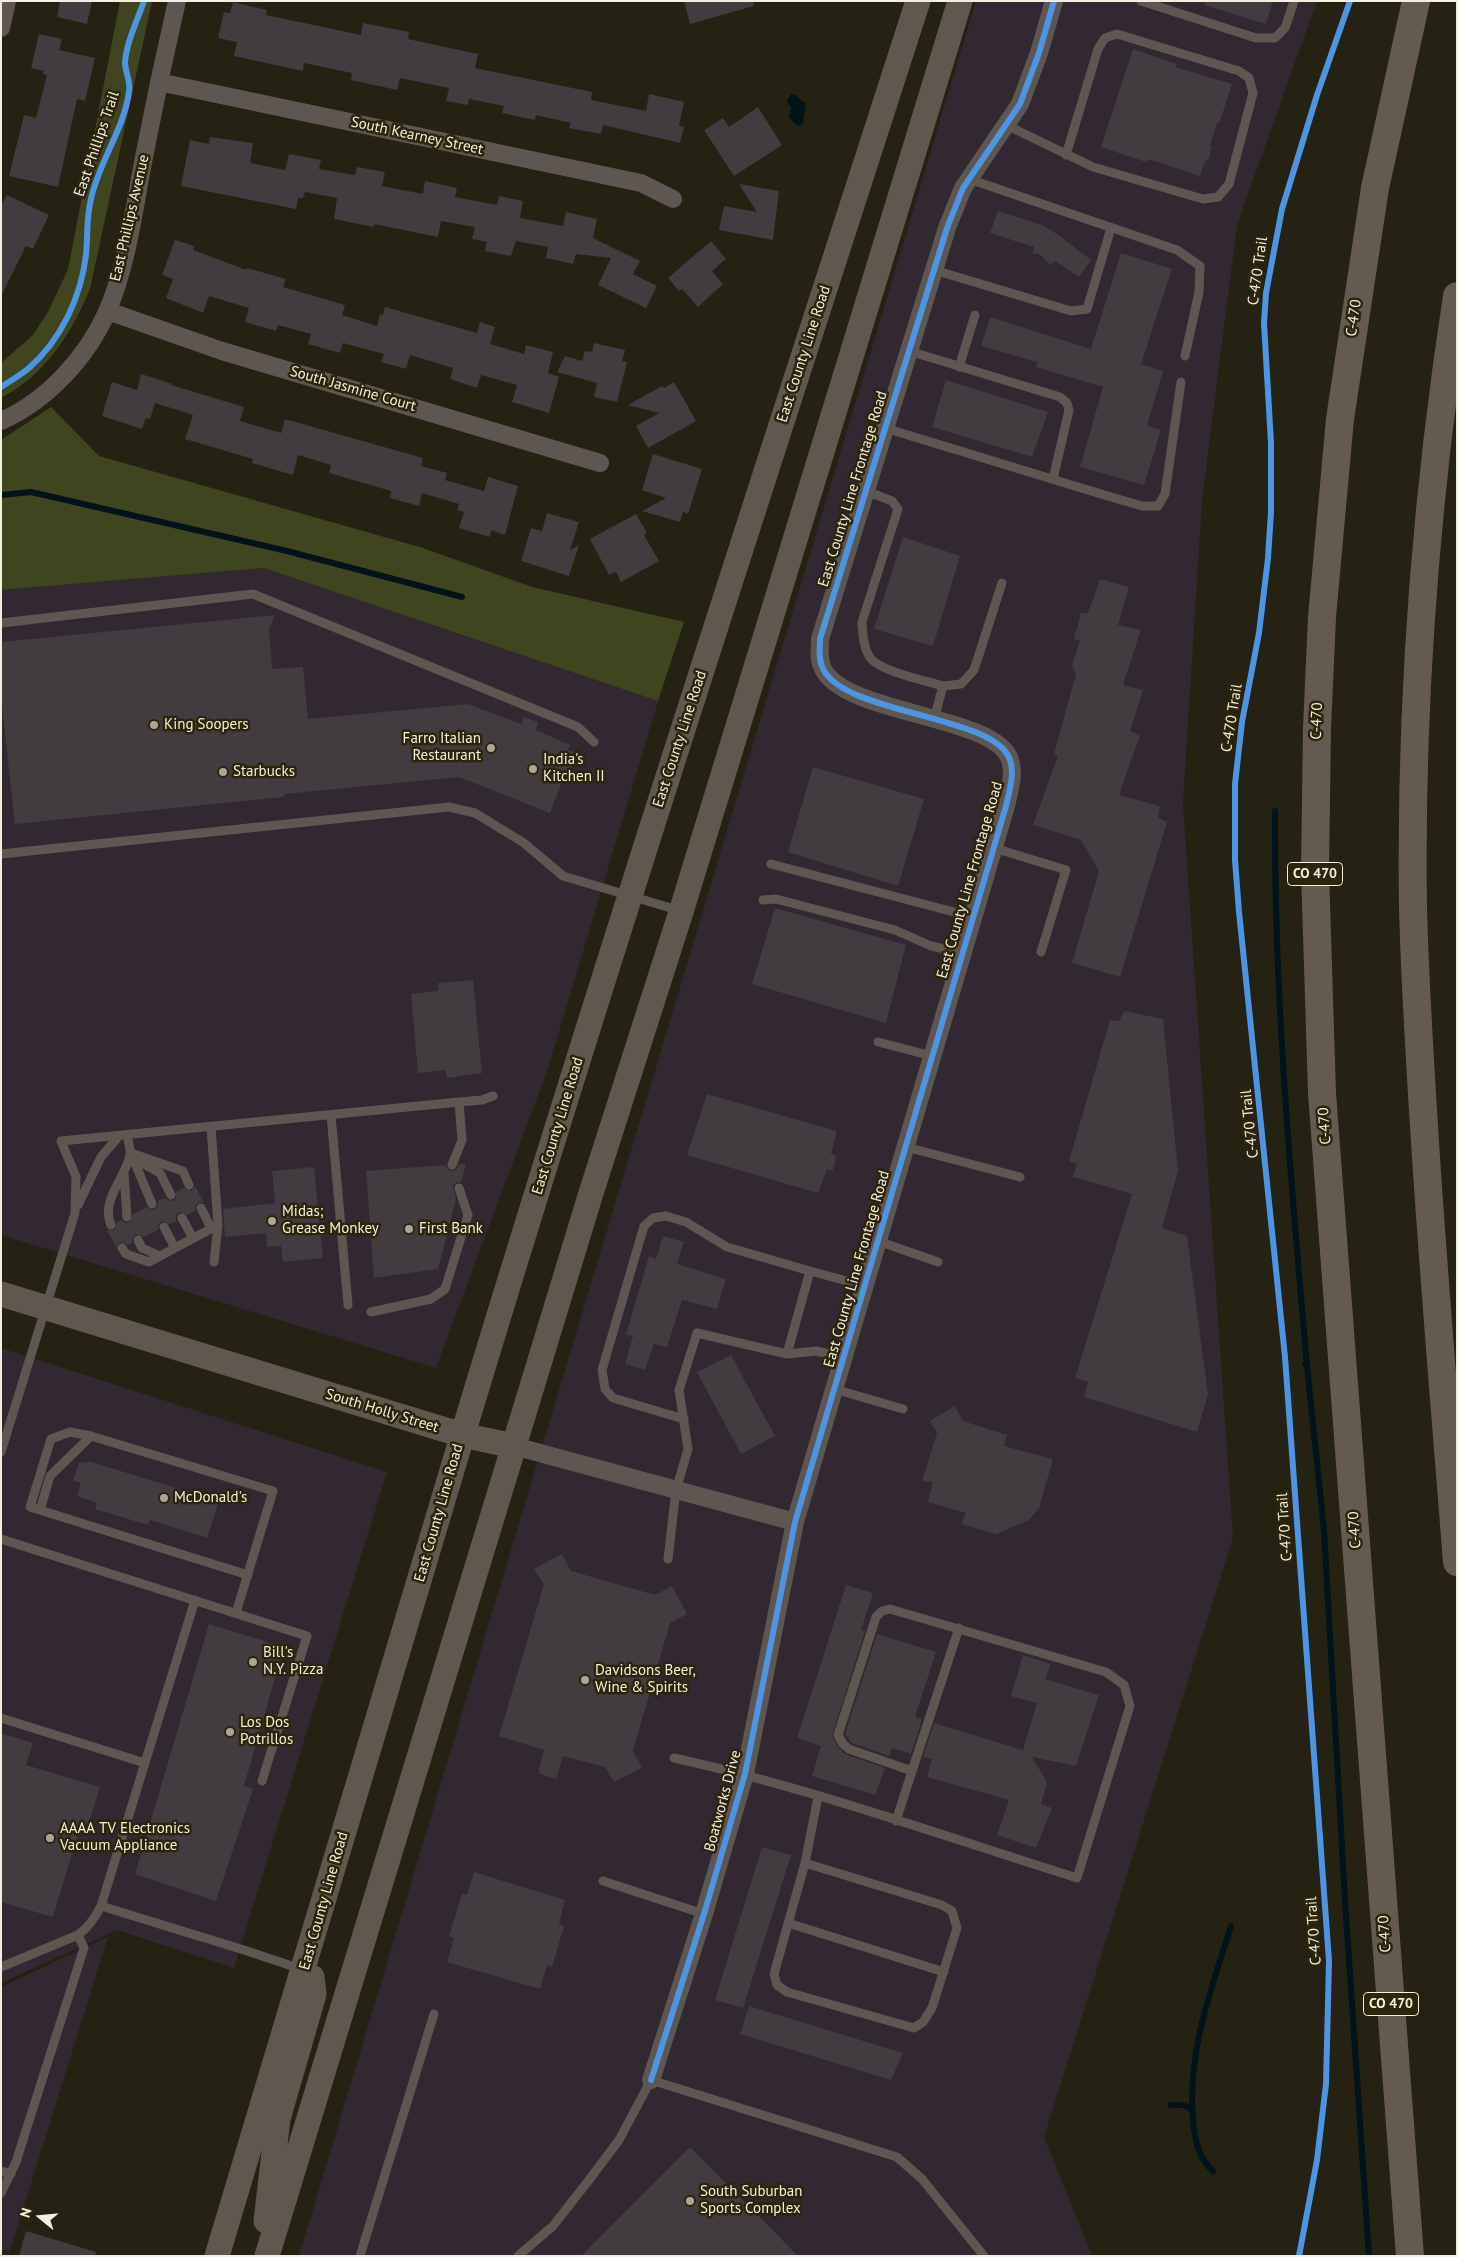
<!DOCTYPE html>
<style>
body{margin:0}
#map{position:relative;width:1458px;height:2257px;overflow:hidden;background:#252113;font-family:"PT Sans",sans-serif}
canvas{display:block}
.frame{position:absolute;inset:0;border:2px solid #f3eede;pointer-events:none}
.north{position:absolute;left:15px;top:2192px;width:50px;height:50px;-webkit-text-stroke:4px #2d250b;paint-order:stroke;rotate:287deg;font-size:14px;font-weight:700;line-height:20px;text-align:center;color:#f3eede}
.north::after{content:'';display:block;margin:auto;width:18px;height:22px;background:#f3eede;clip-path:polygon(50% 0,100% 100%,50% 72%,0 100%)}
</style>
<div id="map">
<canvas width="1458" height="2257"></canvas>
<div class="frame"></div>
<div class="north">N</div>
</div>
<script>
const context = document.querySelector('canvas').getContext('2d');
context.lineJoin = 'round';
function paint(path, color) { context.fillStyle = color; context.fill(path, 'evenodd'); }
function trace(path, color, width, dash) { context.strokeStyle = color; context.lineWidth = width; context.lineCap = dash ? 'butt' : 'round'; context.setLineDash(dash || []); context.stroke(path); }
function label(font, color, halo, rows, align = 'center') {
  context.font = font + ' "PT Sans",sans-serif'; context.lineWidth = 5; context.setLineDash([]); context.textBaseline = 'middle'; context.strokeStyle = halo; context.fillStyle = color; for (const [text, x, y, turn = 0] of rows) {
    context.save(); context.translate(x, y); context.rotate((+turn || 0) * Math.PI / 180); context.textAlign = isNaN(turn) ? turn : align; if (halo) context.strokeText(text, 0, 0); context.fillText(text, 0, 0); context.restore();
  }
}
const commercial = new Path2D(`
 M 976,1 L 1317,1 L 1237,225 L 1202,502 L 1183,803 L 1233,1538 L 1044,2137 L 1092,2256 L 299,2256 Z
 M 264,568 L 658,701 L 547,1072 L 436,1368 L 1,1235 L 1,590 Z
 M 1,1348 L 387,1472 L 234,1968 L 117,1930 L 1,1983 Z
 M 108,1937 L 10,2251 L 1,2250 L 1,1987 Z`);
const green = new Path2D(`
 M 120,1 L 152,1 L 90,289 C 71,334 46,374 1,398 L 1,363 L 33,335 L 49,310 L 68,269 Z
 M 51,407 L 99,456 L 423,548 L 532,587 L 684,622 L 658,701 L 264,568 L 1,590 L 1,440 Z`);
const water = new Path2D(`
 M 791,94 L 797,96 L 806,104 L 803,122 L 800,126 L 796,125 L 789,117 L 791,108 L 787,101 Z`);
const stream = new Path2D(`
 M 1,495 L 31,492 L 287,551 L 462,597
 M 1275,811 C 1274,996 1291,1181 1307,1366
 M 1305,1364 L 1307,1366 L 1324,1530 L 1345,1900 L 1369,2256
 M 1171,2105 L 1184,2105 L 1192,2110
 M 1213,2171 C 1198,2158 1195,2139 1193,2120 C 1187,2052 1211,1990 1231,1926`);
const building = new Path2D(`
 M 60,1 L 92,1 L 87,24 L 57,17 Z
 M 684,1 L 753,1 L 754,6 L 690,24 Z
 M 1205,1 L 1273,1 L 1266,24 L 1204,5 Z
 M 233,2 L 267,10 L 266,15 L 361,35 L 363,23 L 409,32 L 408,39 L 478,54 L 475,68 L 592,92 L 591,100 L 646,111 L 649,94 L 684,102 L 679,126 L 684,127 L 680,143 L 603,125 L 601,134 L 569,128 L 571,123 L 536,115 L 535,120 L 502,113 L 504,106 L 469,99 L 468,105 L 446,101 L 449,88 L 400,78 L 397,90 L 351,80 L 352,73 L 304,63 L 303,71 L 234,56 L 237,42 L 218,38 L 224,12 L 230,13 Z
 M 39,34 L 62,39 L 59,50 L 95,58 L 85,101 L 77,99 L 58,187 L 9,176 L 24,115 L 36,118 L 47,75 L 43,74 L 44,71 L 31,68 Z
 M 1133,49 L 1177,64 L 1175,67 L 1232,84 L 1220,121 L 1217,123 L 1210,145 L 1212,148 L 1209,158 L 1205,162 L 1200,176 L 1148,159 L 1146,162 L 1101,147 Z
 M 758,107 L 782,145 L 734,176 L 704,130 L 723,118 L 729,127 Z
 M 210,137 L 253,143 L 250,163 L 285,170 L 289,154 L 321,160 L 319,169 L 355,175 L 357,167 L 385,172 L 382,186 L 423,194 L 425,181 L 457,188 L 455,197 L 497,205 L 499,196 L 523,201 L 520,218 L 563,226 L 566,212 L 597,219 L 593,238 L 640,261 L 633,274 L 657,286 L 646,308 L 598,285 L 611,258 L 576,254 L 573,264 L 546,258 L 548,247 L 516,241 L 511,256 L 485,251 L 487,242 L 472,239 L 475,227 L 441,221 L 438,237 L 374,224 L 374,227 L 334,219 L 337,198 L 305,192 L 303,198 L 298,198 L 296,209 L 181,186 L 190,140 L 209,144 Z
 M 739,184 L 779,191 L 773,240 L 719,230 L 724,206 L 757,212 Z
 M 7,195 L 49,215 L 33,249 L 26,246 L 1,296 L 1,206 Z
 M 998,211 L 1042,225 L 1057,234 L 1091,260 L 1079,277 L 1055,261 L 1050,265 L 1041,255 L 1033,253 L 1034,247 L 990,233 Z
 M 175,240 L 194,246 L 193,250 L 246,270 L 247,268 L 286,279 L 283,287 L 345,305 L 342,315 L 377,326 L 380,314 L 383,315 L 385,307 L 477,333 L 480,322 L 495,327 L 490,344 L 524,354 L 526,345 L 553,352 L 548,373 L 559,377 L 549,413 L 512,402 L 517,385 L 481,375 L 477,388 L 450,379 L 453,368 L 410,355 L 406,369 L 381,362 L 384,354 L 343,343 L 340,353 L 308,344 L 311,334 L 278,325 L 276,331 L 245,322 L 249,308 L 209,296 L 203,313 L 166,298 L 173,279 L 162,275 Z
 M 711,241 L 726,259 L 712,271 L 723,284 L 698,307 L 682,289 L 679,291 L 668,278 Z
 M 1121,253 L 1172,269 L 1141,364 L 1163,371 L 1147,426 L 1161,430 L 1144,485 L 1080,467 L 1103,387 L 1036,367 L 1037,362 L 981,346 L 990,317 L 1091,349 Z
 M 594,343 L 625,350 L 622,361 L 627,362 L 617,402 L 594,397 L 597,383 L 557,372 L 565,356 L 582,361 L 585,351 L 592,352 Z
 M 141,374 L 172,384 L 171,385 L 244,407 L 240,421 L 281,433 L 285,419 L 423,458 L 421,466 L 447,473 L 445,480 L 484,491 L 488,477 L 518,486 L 505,535 L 491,530 L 490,537 L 459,528 L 464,512 L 457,510 L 459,504 L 422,493 L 419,506 L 390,498 L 391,491 L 329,473 L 331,465 L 298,455 L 293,475 L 252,463 L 253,459 L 185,439 L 193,415 L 155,403 L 150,419 L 146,418 L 142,429 L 102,416 L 112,382 L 137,390 Z
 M 946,380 L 1048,412 L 1032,457 L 932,427 Z
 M 674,382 L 696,421 L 648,448 L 636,426 L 659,413 L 628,405 L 662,386 L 664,388 Z
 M 653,454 L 702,469 L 688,514 L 683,512 L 680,522 L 642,511 L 666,498 L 642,490 Z
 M 547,513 L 579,522 L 570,550 L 579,545 L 569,576 L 521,561 L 531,528 L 542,531 Z
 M 636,514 L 647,533 L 644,535 L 659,561 L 621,582 L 616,572 L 609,575 L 590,539 Z
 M 903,537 L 960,556 L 933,646 L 874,629 Z
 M 1100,579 L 1129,587 L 1118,625 L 1141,630 L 1123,685 L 1143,690 L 1130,731 L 1140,735 L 1119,795 L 1160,806 L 1158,818 L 1167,822 L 1120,977 L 1072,963 L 1099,871 L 1081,840 L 1033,825 L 1058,756 L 1054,754 L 1076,674 L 1072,665 L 1080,641 L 1074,639 L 1081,613 L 1088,613 Z
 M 275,615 L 269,629 L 272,669 L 303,667 L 308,719 L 468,704 L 521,724 L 524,717 L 538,722 L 536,730 L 570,745 L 568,750 L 577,753 L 571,771 L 565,774 L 550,813 L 459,777 L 284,794 L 284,797 L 15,824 L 1,697 L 1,642 Z
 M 813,767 L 924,799 L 898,886 L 788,852 Z
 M 775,908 L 906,945 L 886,1023 L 752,984 Z
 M 473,980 L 482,1073 L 447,1078 L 445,1070 L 418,1073 L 411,994 L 438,991 L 438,983 Z
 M 1124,1011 L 1163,1019 L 1178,1171 L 1162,1228 L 1187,1236 L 1208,1394 L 1197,1432 L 1084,1397 L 1088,1382 L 1075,1378 L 1132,1194 L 1073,1177 L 1077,1164 L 1069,1161 L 1110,1020 L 1119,1021 Z
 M 707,1094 L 837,1131 L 831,1154 L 836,1156 L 833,1170 L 827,1170 L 818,1193 L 687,1155 Z
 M 459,1164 L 466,1164 L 461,1182 L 457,1182 L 453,1186 L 456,1199 L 438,1269 L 374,1278 L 366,1171 L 446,1165 L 447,1169 L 452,1171 L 456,1170 Z
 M 314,1167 L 323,1258 L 283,1262 L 281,1246 L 267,1247 L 266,1233 L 225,1237 L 223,1209 L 275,1203 L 272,1171 Z
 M 195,1186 L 204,1202 L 196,1204 L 195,1211 L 187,1215 L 179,1212 L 176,1215 L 176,1221 L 169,1224 L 162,1221 L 159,1224 L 158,1230 L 144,1237 L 136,1234 L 133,1237 L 132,1243 L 128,1245 L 121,1242 L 116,1247 L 107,1230 L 115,1230 L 117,1222 L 122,1220 L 125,1223 L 130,1222 L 133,1214 L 147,1207 L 151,1210 L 155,1210 L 158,1205 L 158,1201 L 165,1198 L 168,1200 L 173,1201 L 176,1198 L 176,1192 L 184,1188 L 191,1191 Z
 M 663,1236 L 684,1242 L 677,1264 L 726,1279 L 717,1309 L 682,1300 L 667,1347 L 654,1344 L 645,1370 L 625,1364 L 633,1336 L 626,1335 L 649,1256 L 656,1259 Z
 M 731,1355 L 775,1436 L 741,1454 L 697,1372 Z
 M 955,1406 L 963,1421 L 1007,1435 L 1004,1446 L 1053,1459 L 1039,1508 L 1029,1520 L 996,1534 L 961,1524 L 966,1513 L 928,1502 L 933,1482 L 922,1481 L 937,1433 L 930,1421 Z
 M 88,1461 L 219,1501 L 207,1538 L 150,1520 L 148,1525 L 95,1509 L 97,1503 L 77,1496 L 81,1483 L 73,1481 L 79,1462 L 87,1463 Z
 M 562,1554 L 571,1571 L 655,1595 L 672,1586 L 687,1614 L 670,1623 L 633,1751 L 642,1768 L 614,1782 L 605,1767 L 563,1756 L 556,1779 L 538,1773 L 544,1750 L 499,1736 L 544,1584 L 534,1569 Z
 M 846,1585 L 873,1593 L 861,1630 L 865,1631 L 832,1736 L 838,1747 L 845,1754 L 885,1768 L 875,1795 L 812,1776 L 821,1746 L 797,1738 Z
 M 209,1624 L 284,1647 L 244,1786 L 253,1789 L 216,1901 L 135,1874 Z
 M 877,1634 L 936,1652 L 915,1717 L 922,1719 L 911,1754 L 892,1748 L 889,1756 L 852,1743 L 845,1734 Z
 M 1023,1655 L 1051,1664 L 1045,1679 L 1099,1695 L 1076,1766 L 1032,1757 L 1047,1782 L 1041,1804 L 1052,1808 L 1036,1848 L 997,1835 L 1009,1800 L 927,1777 L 932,1759 L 923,1757 L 934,1723 L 1023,1750 L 1037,1703 L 1011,1696 Z
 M 1,1733 L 33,1743 L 26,1765 L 100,1787 L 86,1832 L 79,1830 L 53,1917 L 1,1902 Z
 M 762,1847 L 791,1855 L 743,2008 L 715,2000 Z
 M 474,1872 L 565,1900 L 559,1924 L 564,1926 L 552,1967 L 547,1965 L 540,1989 L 447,1962 L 454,1938 L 449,1936 L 462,1894 L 467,1895 Z
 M 749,2006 L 903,2053 L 891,2080 L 740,2034 Z
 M 690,2147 L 798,2256 L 581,2256 Z
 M 26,2231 L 96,2252 L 95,2256 L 19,2256 Z`);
const service = new Path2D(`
 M 1141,1 L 1256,38 L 1275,38 L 1285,28 L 1294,1
 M 1006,125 L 1093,167 L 1203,199 L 1218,197 L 1229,184 L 1253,93 L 1249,78 L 1239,71 L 1117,34 L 1105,38 L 1098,49 L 1066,155
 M 969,179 L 1177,250 L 1200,266 L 1199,292 L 1185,356
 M 934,270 L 1071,311 L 1087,309 L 1111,228
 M 909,351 L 1060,397 L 1067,403 L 1069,410 L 1053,479
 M 959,367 L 975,315
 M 885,428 L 1101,494 L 1142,506 L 1158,506 L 1165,494 L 1181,382
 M 866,491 L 892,501 L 898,509 L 862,622 C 863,634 863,646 869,656 C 877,671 927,681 943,686 L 934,719
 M 1,623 L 253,594 L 578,727 L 594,742
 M 943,686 L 961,684 L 974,670 L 1002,583
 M 994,848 L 1066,870 L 1041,952
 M 1,854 L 449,807 L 475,813 L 524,843 L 563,876 L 681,911
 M 771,864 L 973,917
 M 763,900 L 776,899 L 895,930 L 931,946 L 963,953
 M 878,1042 L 932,1056
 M 331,1115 L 348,1305
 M 211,1127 L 218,1225 L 214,1262
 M 906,1147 L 1020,1177
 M 131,1153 L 183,1171 L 189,1185
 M 132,1156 L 152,1204
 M 135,1159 L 160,1173 L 171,1195
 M 452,1165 L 462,1140 L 459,1102
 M 124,1173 L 127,1217
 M 78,1205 L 101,1157 L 119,1136
 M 201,1208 L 211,1228
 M 182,1218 L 193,1238
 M 111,1225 C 100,1201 126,1177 130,1155 C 131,1149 128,1141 127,1135
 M 164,1227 L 175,1248
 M 138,1240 L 142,1248 L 160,1256
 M 878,1241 L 938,1262
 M 122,1248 L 126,1254 L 149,1262 L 218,1225
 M 371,1312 L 431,1299 L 445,1289 L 468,1215 L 459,1188
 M 787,1354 L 810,1271 L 865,1286
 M 834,1389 L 903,1409
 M 684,1419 L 613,1398 L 605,1389 L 602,1370 L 644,1226 L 653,1218 L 666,1216 L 686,1222 L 727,1247 L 810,1271
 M 1,1452 L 75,1213 L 76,1177 L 61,1141 L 459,1102 L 482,1100 L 493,1096
 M 40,1510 L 50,1476 L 91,1436
 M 1,1539 L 307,1636 L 262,1781
 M 668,1559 L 676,1490 L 688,1449 L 679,1390 L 697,1333 L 787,1354 L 816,1351 L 843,1357
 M 236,1613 L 273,1491 L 91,1436 L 70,1432 L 51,1439 L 30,1507 L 248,1575
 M 1,1718 L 145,1763
 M 674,1758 C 811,1788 943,1836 1077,1878 L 1130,1706 L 1124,1685 L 1106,1672 L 890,1609 L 882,1611 L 876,1617 L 838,1735 L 843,1744 L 849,1749 L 912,1771 L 896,1821
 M 912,1771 L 959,1628
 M 805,1863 L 942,1905 L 952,1911 L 957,1928 L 932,2008 L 923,2022 L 914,2028 L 787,1992 L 777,1985 L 774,1974 L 805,1863 L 818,1797
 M 603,1881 L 704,1914
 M 101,1906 L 244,1950 L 301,1969
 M 788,1923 L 944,1972
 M 1,1967 L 78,1935 C 89,1927 95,1918 101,1906 L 195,1600
 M 1,2171 L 11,2174
 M 1,2193 L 16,2162 L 84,1948 L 78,1935
 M 360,2256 L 434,2014
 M 518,2256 L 553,2226 L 589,2180 L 619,2140 L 651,2080 L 897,2157 L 922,2179 L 984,2256`);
const minor = new Path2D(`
 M 1,28 L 7,1
 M 159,82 L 641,183 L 673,199
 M 108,311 L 222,351 L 600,463
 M 1,421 C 47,401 87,357 107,312 C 128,263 134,208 144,157 C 154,105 165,53 177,1
 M 514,1446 L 795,1522
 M 651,2080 L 704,1914 L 745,1774 L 795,1522 L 1006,806 C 1009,792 1015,774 1010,760 C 996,715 846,715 823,669 C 818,659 820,649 820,639 L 947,228 L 963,188 L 1020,104 L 1039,53 L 1054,1`);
const secondary = new Path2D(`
 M 1,1294 L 462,1435 L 514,1446
 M 266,2221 L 278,2119 L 314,1994 L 312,1977
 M 217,2256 C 300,1983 379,1710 462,1437 C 607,957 764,479 918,1
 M 267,2256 L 591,1193 L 681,912 L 960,1`);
const motorway = new Path2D(`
 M 1457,296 C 1426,498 1410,702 1413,907 C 1415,985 1420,1064 1425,1142 C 1434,1282 1446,1422 1457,1562
 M 1410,2256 L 1322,1093 L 1315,870 L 1317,728 L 1322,617 L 1340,419 L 1375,188 L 1416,1`);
const cycleway = new Path2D(`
 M 1,387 C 10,381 21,375 29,368 C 61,340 81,297 86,255 C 88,235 86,219 91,199 C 99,162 124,129 129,92 C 131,82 125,72 125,62 C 127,41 137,21 144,1
 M 651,2080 L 704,1914 L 745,1774 L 795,1522 L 1006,806 C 1009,792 1015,774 1010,760 C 996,715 846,715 823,669 C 818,659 820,649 820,639 L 947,228 L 963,188 L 1020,104 L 1039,53 L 1054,1
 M 1299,2256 L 1317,2160 L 1326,2084 L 1329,1961 L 1285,1357 L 1239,912 L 1235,860 L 1235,784 L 1242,722 L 1259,633 L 1268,558 L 1271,512 L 1271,443 L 1264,323 L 1266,293 L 1282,209 L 1317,95 L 1350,1`);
const markers = [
 [154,725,5,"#aba697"],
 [491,748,5,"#aba697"],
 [533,769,5,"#aba697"],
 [223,772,5,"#aba697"],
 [272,1221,5,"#aba697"],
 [409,1229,5,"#aba697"],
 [164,1498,5,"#aba697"],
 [253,1662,5,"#aba697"],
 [585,1680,5,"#aba697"],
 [230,1732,5,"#aba697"],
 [50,1838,5,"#aba697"],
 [690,2201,5,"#aba697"]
];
const shields = [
 [1315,874,55],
 [1391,2004,55]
];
const shieldNames = [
 ["CO 470",1315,874],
 ["CO 470",1391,2004]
];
const streetNames = [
 ["South Kearney Street",417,136,12],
 ["East Phillips Trail",97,144,-71],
 ["East Phillips Avenue",130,218,-77],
 ["C-470 Trail",1258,271,-82],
 ["C-470",1354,318,-82],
 ["East County Line Road",804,354,-72],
 ["South Jasmine Court",353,389,16],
 ["East County Line Frontage Road",853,489,-73],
 ["C-470 Trail",1232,718,-81],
 ["C-470",1317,721,-88],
 ["East County Line Road",680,739,-72],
 ["East County Line Frontage Road",970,880,-74],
 ["C-470 Trail",1250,1124,-96],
 ["East County Line Road",558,1126,-73],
 ["C-470",1325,1126,-94],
 ["East County Line Frontage Road",857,1269,-74],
 ["South Holly Street",382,1411,17],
 ["East County Line Road",439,1513,-74],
 ["C-470 Trail",1285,1527,-94],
 ["C-470",1355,1530,-94],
 ["Boatworks Drive",723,1801,-75],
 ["East County Line Road",324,1901,-74],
 ["C-470 Trail",1314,1931,-94],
 ["C-470",1385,1934,-94]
];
const poiNames = [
 ["King Soopers",164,725],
 ["Farro Italian",481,739,"right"],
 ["Restaurant",481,756,"right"],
 ["India's",543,760],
 ["Kitchen II",543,777],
 ["Starbucks",233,772],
 ["Midas;",282,1212],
 ["Grease Monkey",282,1229],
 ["First Bank",419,1229],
 ["McDonald's",174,1498],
 ["Bill's",263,1653],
 ["N.Y. Pizza",263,1670],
 ["Davidsons Beer,",595,1671],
 ["Wine & Spirits",595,1688],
 ["Los Dos",240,1723],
 ["Potrillos",240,1740],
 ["AAAA TV Electronics",60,1829],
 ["Vacuum Appliance",60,1846],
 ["South Suburban",700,2192],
 ["Sports Complex",700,2209]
];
paint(commercial, '#312832');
paint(green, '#3f461f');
paint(water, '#03131a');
trace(stream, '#03131a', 6);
paint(building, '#423b3f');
trace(service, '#5e5650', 9);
trace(minor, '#5e5650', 18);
trace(secondary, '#60574f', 25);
trace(motorway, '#655a50', 28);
trace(cycleway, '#4d94e3', 6);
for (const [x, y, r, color] of markers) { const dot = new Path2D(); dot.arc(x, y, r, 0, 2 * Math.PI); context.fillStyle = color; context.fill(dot); trace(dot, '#2d250b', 2); }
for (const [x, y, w] of shields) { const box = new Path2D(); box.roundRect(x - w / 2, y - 11.5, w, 23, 4); context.fillStyle = '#2d250b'; context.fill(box); trace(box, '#f3eede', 1); }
label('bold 14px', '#f3eede', null, shieldNames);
label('15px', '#f3eede', '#2d250b', streetNames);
label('15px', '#f3eede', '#2d250b', poiNames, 'left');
</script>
